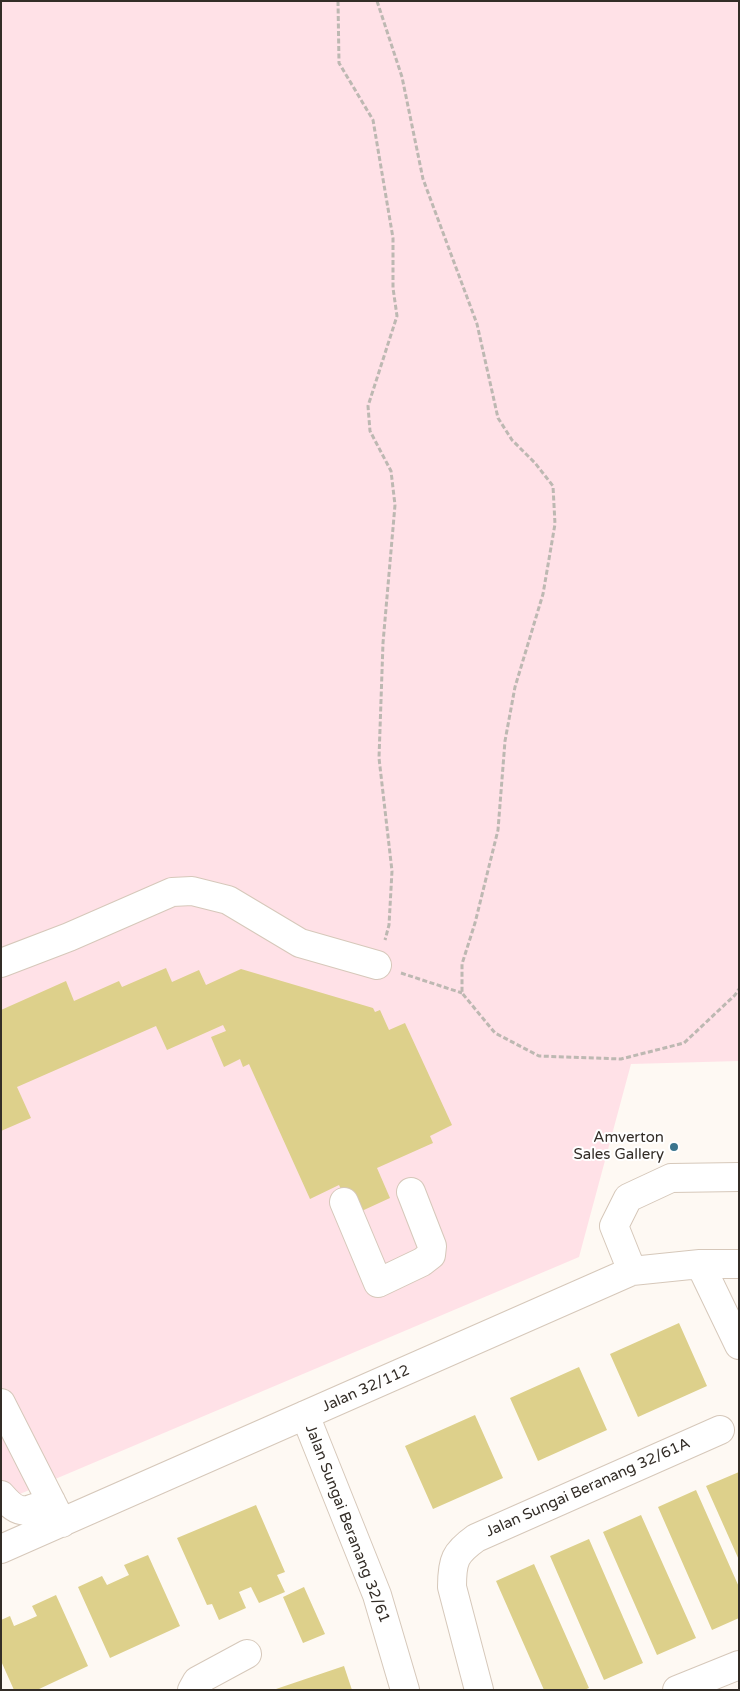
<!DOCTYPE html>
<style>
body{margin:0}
#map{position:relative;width:740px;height:1691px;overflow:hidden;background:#fef9f3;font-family:"Varela Round",sans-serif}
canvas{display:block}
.frame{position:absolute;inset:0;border:2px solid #332d27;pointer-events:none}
</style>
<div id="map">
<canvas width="740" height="1691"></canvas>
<div class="frame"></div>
</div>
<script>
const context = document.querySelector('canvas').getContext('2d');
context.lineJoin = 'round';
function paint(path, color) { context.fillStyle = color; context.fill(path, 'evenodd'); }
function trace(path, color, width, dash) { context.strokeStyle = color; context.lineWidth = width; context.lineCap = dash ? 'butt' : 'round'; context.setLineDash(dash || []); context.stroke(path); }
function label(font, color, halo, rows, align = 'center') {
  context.font = font + ' "Varela Round",sans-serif'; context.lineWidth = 4; context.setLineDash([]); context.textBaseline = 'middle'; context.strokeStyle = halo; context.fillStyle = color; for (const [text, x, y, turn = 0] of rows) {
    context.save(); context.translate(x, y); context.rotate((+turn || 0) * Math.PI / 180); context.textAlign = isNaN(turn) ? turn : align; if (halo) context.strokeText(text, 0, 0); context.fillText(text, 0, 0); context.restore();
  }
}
const green = new Path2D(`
 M 1,1 L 739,1 L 739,1061 L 631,1064 L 579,1257 L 1,1502 Z`);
const building = new Path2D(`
 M 166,968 L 172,982 L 199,970 L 206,985 L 241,969 L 373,1008 L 375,1012 L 380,1010 L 389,1030 L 405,1023 L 452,1125 L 430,1136 L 433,1143 L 377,1168 L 390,1198 L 353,1215 L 339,1185 L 310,1199 L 249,1064 L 243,1067 L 240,1059 L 224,1067 L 211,1037 L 226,1031 L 223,1025 L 167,1050 L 156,1026 L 17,1087 L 31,1118 L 1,1131 L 1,1010 L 66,981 L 74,1001 L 119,981 L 122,987 Z
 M 679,1323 L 707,1386 L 638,1417 L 610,1354 Z
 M 579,1367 L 607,1430 L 538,1461 L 510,1398 Z
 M 475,1415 L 503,1478 L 433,1509 L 405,1446 Z
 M 739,1472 L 739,1560 L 706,1486 Z
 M 696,1490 L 739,1587 L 739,1618 L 712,1630 L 658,1507 Z
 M 256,1505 L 285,1572 L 277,1575 L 285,1592 L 259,1603 L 251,1587 L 246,1589 L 239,1592 L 246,1608 L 219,1620 L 212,1604 L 207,1605 L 177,1538 Z
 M 641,1515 L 696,1638 L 657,1655 L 603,1532 Z
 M 589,1539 L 643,1663 L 604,1680 L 550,1556 Z
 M 148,1555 L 180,1626 L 110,1658 L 78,1587 L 102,1576 L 107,1585 L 129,1575 L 124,1565 Z
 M 534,1564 L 589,1688 L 584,1690 L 544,1690 L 496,1581 Z
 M 304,1587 L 325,1634 L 303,1643 L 283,1597 Z
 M 56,1595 L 88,1666 L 37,1690 L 14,1690 L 1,1661 L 1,1620 L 10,1616 L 14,1626 L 26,1621 L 37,1616 L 32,1606 Z
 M 344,1666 L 352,1690 L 276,1690 L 276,1689 Z`);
const path = new Path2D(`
 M 338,1 L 339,63 L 373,120 L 393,238 L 393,288 L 397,316 L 368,406 L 370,431 L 391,471 L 395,505 L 383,643 L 379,758 L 392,871 L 389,925 L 385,940
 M 377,1 L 402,77 L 423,179 L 477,324 L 498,418 L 512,440 L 535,463 L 553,486 L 555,524 L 543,594 L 515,687 L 505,741 L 498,830 L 475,923 L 462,964 L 462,993 L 495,1033 L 539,1056 L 621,1059 L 684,1043 L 735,995 L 739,989
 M 401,973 L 462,993`);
const minor = new Path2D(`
 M 1,963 L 69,937 L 172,892 L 192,891 L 228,900 L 300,943 L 377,965
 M 344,1202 L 378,1283 L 422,1262 L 431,1255 L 432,1246 L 411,1192
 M 700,1264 L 739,1345
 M 632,1271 L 614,1226 L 628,1198 L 671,1178 L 739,1177
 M 1,1403 L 62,1523
 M 305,1415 L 377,1595 L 405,1690
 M 1,1495 C 21,1518 26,1511 51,1501
 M 1,1549 L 632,1271 L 700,1264 L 739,1264
 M 192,1690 L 197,1681 L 247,1654
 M 479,1690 L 452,1587 C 452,1560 455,1553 476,1538 L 720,1430
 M 677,1690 L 739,1665`);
const markers = [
 [674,1147,5,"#3b758e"]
];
const poiNames = [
 ["Amverton",664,1138],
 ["Sales Gallery",664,1155]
];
const streetNames = [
 ["Jalan 32/112",366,1389,-24],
 ["Jalan Sungai Beranang 32/61A",588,1488,-24],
 ["Jalan Sungai Beranang 32/61",347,1524,69]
];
paint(green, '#ffe1e7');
paint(building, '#ddd08b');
trace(minor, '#d6c8ba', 30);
trace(path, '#bdb8b2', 3, [5, 2.5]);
trace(minor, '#fff', 28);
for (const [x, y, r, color] of markers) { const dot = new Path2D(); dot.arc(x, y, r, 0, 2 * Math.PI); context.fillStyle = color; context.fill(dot); trace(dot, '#fff', 2); }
label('15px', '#332d27', '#fff', poiNames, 'right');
label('15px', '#332d27', '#fff', streetNames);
</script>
